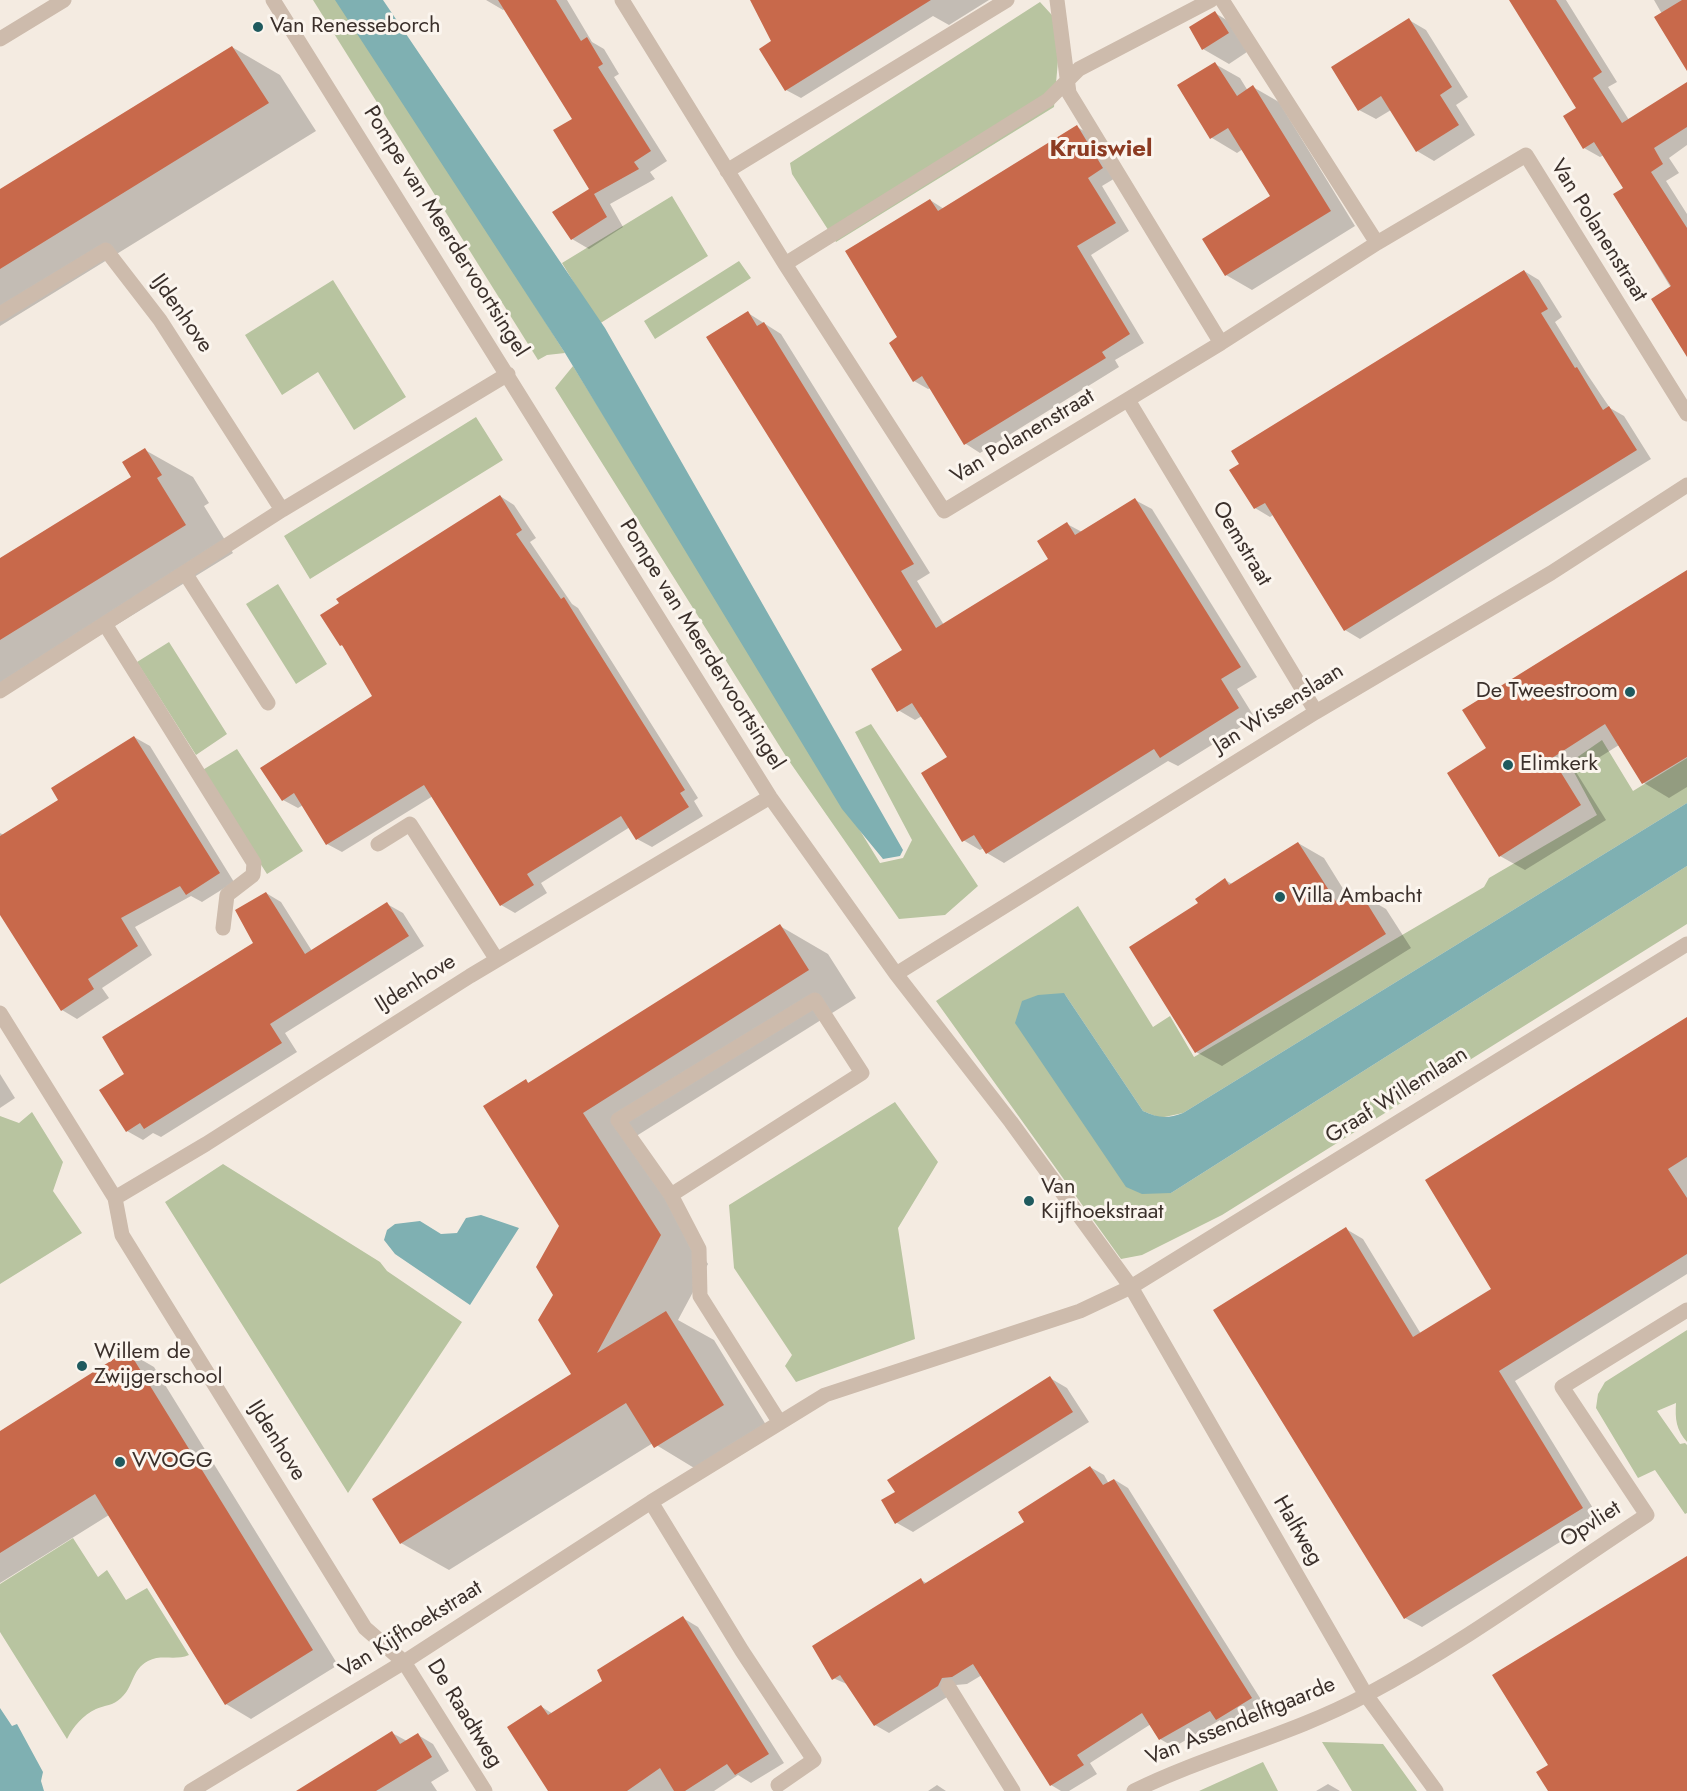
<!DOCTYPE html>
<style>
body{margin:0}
canvas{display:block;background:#f4ebe1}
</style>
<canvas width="1687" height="1791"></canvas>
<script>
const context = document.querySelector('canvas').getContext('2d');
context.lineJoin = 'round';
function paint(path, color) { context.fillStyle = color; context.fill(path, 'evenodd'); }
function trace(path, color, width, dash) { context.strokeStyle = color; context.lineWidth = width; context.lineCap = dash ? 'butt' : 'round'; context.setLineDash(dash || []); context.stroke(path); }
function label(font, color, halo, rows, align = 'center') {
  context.font = font + ' Jost,sans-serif'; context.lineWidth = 6; context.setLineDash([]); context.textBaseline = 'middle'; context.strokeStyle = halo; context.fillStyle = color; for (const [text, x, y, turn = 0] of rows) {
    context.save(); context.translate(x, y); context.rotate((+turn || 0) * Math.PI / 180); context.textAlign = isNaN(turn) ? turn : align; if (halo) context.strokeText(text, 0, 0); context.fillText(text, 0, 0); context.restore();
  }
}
const green = new Path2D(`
 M 313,0 L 341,0 L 565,353 L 547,355 L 538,360 Z
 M 1040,2 L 1061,25 L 1054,107 L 836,242 L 792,174 L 790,163 Z
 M 672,196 L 708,256 L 599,324 L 562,263 Z
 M 739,261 L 751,278 L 655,339 L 644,321 Z
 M 333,280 L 406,397 L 354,430 L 318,372 L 282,395 L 245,335 Z
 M 573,366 L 880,863 L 903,858 L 912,840 L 855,732 L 871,724 L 978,886 L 945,915 L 899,919 L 787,758 L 555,388 Z
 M 476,417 L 503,460 L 310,579 L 284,536 Z
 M 278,584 L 327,664 L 296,684 L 246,604 Z
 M 169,642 L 227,734 L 196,755 L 137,662 Z
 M 1602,740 L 1633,791 L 1687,758 L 1687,803 L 1183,1113 L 1160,1118 L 1143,1111 L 1064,993 L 1171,1193 L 1687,866 L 1687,924 L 1222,1215 L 1142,1255 L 1121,1259 L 936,1001 L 1078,906 L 1153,1027 L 1170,1016 L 1194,1057 L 1484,887 L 1489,878 L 1597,815 L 1569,763 Z
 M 237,749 L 303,851 L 267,874 L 201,771 Z
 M 895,1102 L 938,1162 L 898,1228 L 915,1339 L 796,1382 L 785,1366 L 792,1355 L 734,1268 L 729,1205 Z
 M 32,1112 L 63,1162 L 53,1191 L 82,1233 L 0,1284 L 0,1116 L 19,1123 Z
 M 223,1164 L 380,1262 L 387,1271 L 462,1322 L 348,1493 L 165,1202 Z
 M 1687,1330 L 1687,1442 C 1676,1430 1675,1419 1676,1403 L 1657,1411 L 1680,1444 L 1685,1443 L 1687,1445 L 1687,1513 L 1685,1514 L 1655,1470 L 1638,1478 L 1596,1408 L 1598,1394 L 1605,1382 Z
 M 73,1538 L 98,1577 L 107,1570 L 126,1600 L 147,1588 L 189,1655 C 175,1661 161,1654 148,1661 C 131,1670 134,1687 121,1698 C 113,1706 105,1705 96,1709 C 83,1715 73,1727 67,1739 L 0,1632 L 0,1584 Z
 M 1322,1742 L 1383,1744 L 1417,1791 L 1352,1791 Z
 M 1263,1762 L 1278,1791 L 1199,1791 Z`);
const water = new Path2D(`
 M 335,0 L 383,0 L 605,328 L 903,850 L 900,856 L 883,859 L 842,809 L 565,353 Z
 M 1687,803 L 1687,866 L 1171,1193 L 1142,1194 L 1126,1187 L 1015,1023 L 1022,1001 L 1038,995 L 1064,993 L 1143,1111 C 1158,1118 1167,1119 1183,1113 Z
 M 481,1215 L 519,1228 L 470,1305 L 395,1254 L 384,1240 L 387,1230 L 395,1224 L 420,1221 L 441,1234 L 457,1233 L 466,1218 Z
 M 0,1708 L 12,1726 L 17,1724 L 43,1772 L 41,1781 L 44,1791 L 0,1791 Z`);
const shadow = new Path2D(`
 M 486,0 L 567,0 L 592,42 L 604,49 L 619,74 L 614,77 L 667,161 L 650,172 L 655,179 L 610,204 L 623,227 L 589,249 L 572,239 L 591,189 L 574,119 L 505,9 L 503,10 Z
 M 752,0 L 989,0 L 949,25 L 933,16 L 801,98 L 786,90 L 773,42 Z
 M 1522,0 L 1566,0 L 1617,82 L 1608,87 L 1629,120 L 1687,84 L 1687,145 L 1669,158 L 1679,173 L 1666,181 L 1687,214 L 1687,354 L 1671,288 L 1615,195 L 1625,189 L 1604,155 L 1600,157 L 1584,148 L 1578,108 Z
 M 1654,0 L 1687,0 L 1687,68 L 1662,14 Z
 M 1215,13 L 1240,28 L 1253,48 L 1229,64 L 1203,49 Z
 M 1409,20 L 1426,30 L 1468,97 L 1456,105 L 1475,135 L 1434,161 L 1417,151 L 1391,110 L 1376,119 L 1359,110 Z
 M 232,47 L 280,75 L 316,131 L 0,326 L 0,190 Z
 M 1215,64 L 1240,78 L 1248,91 L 1253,87 L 1279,102 L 1355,226 L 1252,290 L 1226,275 L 1272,197 L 1243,149 L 1237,153 L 1212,138 Z
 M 1077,127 L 1091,135 L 1117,177 L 1102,186 L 1129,231 L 1091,255 L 1144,343 L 1115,360 L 1119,367 L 980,453 L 966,444 L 931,388 L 928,389 L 914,381 L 900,337 L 930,200 L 944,209 Z
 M 1524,271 L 1539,280 L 1562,317 L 1555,322 L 1587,374 L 1610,408 L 1624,416 L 1651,459 L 1360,639 L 1345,630 L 1273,515 L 1270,517 L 1255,508 Z
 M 748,313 L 781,334 L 930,573 L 917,581 L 944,625 L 1051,560 L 1067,524 L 1082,532 L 1135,500 L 1152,509 L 1257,677 L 1237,689 L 1255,718 L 1178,766 L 1168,761 L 1004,863 L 987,853 L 984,848 L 980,850 L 963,840 L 949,758 L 922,716 L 915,720 L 898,710 L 904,650 Z
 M 145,450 L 193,477 L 209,503 L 204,506 L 233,553 L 0,697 L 0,559 L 133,477 Z
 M 500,496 L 514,505 L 536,538 L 530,542 L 572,604 L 578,608 L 698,798 L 694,801 L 703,816 L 652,847 L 637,839 L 630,827 L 541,883 L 547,893 L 515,913 L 501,905 L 433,796 L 342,852 L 327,844 L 303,805 L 298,808 L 283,800 L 374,696 L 345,647 L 341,645 Z
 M 1687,572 L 1687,787 L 1669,798 L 1644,783 L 1619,745 L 1576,772 L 1606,820 L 1525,870 L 1500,856 L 1488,749 Z
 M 134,737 L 150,746 L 234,882 L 202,902 L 191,896 L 135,927 L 152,955 L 102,988 L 109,998 L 77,1019 L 62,1010 L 0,912 L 0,833 L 4,835 L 60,800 Z
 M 1298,843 L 1324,858 L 1350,900 L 1360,894 L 1386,909 L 1411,948 L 1222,1066 L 1196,1052 L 1225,880 L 1232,884 Z
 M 266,893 L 281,902 L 312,951 L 387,904 L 403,913 L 424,946 L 285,1033 L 297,1052 L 161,1137 L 153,1133 L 143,1140 L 127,1131 L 126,1075 L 255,944 Z
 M 780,926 L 828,954 L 856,998 L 630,1140 L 708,1264 L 678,1320 L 714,1340 L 771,1433 L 704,1474 L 653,1443 L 449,1570 L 401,1543 L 573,1375 L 555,1295 L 561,1226 L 526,1081 L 530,1084 Z
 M 1687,1019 L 1687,1274 L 1515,1381 L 1599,1518 L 1422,1627 L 1405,1618 L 1346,1229 L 1363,1239 L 1421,1334 L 1493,1290 Z
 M 0,1074 L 15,1098 L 0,1108 Z
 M 128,1352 L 154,1367 L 338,1665 L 251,1719 L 226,1704 L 109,1515 L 0,1583 L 0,1432 Z
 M 1050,1378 L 1067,1388 L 1089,1422 L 913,1532 L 897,1523 L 897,1492 Z
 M 1090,1467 L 1104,1475 L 1109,1484 L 1115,1480 L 1128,1488 L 1265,1706 L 1231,1727 L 1220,1720 L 1174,1747 L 1160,1739 L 1151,1724 L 1090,1763 L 1097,1774 L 1069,1791 L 1061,1791 L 1051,1785 L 982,1675 L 967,1684 L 956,1685 L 952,1694 L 889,1733 L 875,1725 L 849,1685 L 833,1678 L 921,1580 L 928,1584 L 1026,1522 Z
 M 683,1618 L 698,1627 L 784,1763 L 751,1783 L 738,1775 L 714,1791 L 549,1791 L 542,1707 L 553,1714 L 604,1682 Z
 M 392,1733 L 407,1741 L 418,1735 L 433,1744 L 449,1771 L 431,1782 L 437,1791 L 298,1791 Z
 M 1328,1784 L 1340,1791 L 1316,1791 Z
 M 937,1785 L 946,1791 L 928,1791 Z`);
const building = new Path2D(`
 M 498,0 L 556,0 L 581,41 L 587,37 L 603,64 L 598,67 L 651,151 L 634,162 L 639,169 L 594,194 L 607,217 L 571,240 L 552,212 L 589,189 L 553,130 L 572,119 Z
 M 750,0 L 931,0 L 785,91 L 759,49 L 771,41 Z
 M 1509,0 L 1556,0 L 1602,72 L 1593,78 L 1622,123 L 1687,82 L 1687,127 L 1654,148 L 1663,164 L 1651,172 L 1687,228 L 1687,357 L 1651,299 L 1671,286 L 1613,194 L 1623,188 L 1594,142 L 1583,149 L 1563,116 L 1576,108 Z
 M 1682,0 L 1687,0 L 1687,71 L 1654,17 Z
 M 1215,11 L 1229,33 L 1202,50 L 1189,27 Z
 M 1409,18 L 1452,87 L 1440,95 L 1459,125 L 1416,152 L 1381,96 L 1358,111 L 1331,67 Z
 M 232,46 L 269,103 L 0,269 L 0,189 Z
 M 1215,62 L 1237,96 L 1253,85 L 1331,211 L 1225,276 L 1202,239 L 1270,196 L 1228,128 L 1210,139 L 1177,85 Z
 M 1077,125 L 1103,168 L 1088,178 L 1116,223 L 1077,246 L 1130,334 L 1102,352 L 1106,358 L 964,445 L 922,376 L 913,382 L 889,343 L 897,337 L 845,251 L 930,199 L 938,211 Z
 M 1524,270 L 1548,309 L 1541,313 L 1575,368 L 1577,367 L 1603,410 L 1609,406 L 1637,450 L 1344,631 L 1265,503 L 1254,509 L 1229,470 L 1239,464 L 1231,451 Z
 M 748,311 L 757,326 L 764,322 L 914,564 L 901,571 L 936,628 L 1048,559 L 1037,541 L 1067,522 L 1075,535 L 1135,498 L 1241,667 L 1221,679 L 1239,708 L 1160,758 L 1154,749 L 986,854 L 974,835 L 962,842 L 921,773 L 947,757 L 912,703 L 897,712 L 871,669 L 902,650 L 706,337 Z
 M 145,448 L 162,475 L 157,478 L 186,525 L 0,640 L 0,558 L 131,477 L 122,462 Z
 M 500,495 L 522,530 L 516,534 L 561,599 L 564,597 L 685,790 L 680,793 L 689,807 L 636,840 L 621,816 L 527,874 L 534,885 L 500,906 L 424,785 L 326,845 L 294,793 L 282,801 L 260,768 L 372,696 L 342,645 L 340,646 L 320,615 L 339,603 L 336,599 Z
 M 1687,570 L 1687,757 L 1642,784 L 1605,724 L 1552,758 L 1581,805 L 1499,857 L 1447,773 L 1486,748 L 1462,710 Z
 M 134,736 L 220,873 L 186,895 L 180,886 L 121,918 L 138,946 L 88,979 L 94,989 L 61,1011 L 0,915 L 0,836 L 58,800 L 51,788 Z
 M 1298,842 L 1339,906 L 1360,892 L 1386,934 L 1195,1053 L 1129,947 L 1198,903 L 1195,899 L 1225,878 L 1229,885 Z
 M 266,892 L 305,954 L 387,902 L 409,936 L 270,1024 L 282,1043 L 144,1129 L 140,1123 L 126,1132 L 99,1090 L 124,1074 L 102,1037 L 253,943 L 235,910 Z
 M 780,924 L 809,970 L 583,1113 L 661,1235 L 597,1353 L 666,1311 L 724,1405 L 654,1448 L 626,1403 L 400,1544 L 372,1499 L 571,1374 L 538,1320 L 553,1295 L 536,1267 L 559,1226 L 483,1106 L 526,1079 L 528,1083 Z
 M 1687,1017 L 1687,1157 L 1668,1169 L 1687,1198 L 1687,1254 L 1499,1371 L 1583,1508 L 1404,1619 L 1213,1310 L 1346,1227 L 1413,1337 L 1491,1289 L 1425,1180 Z
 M 128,1350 L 313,1650 L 225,1705 L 95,1494 L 0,1553 L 0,1431 Z
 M 1050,1376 L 1073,1412 L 895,1524 L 881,1500 L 895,1492 L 887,1480 Z
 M 1090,1466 L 1103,1485 L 1114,1479 L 1252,1698 L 1216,1720 L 1210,1711 L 1159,1740 L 1142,1713 L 1077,1755 L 1084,1765 L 1050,1786 L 973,1664 L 952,1677 L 942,1678 L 938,1686 L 874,1726 L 840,1675 L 832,1680 L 812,1646 L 921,1578 L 924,1584 L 1024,1522 L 1018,1512 Z
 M 1687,1556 L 1687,1791 L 1548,1791 L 1536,1772 L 1548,1765 L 1492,1675 Z
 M 683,1616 L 769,1754 L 735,1775 L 727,1764 L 685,1791 L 674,1791 L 660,1768 L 627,1791 L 548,1791 L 507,1727 L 541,1705 L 548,1715 L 602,1681 L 597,1670 Z
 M 392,1731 L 400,1744 L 418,1733 L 432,1757 L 376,1791 L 296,1791 Z`);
const minor = new Path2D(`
 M 273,0 L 770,797 L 896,974 L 1011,1122 L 1131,1287 L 1366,1695 L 1436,1791
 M 622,0 L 785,264 L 944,511 L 1221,343 L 1377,243 L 1526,155 L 1687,414
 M 1057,0 L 1069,93 L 1221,343
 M 1222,0 L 1377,243
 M 0,39 L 64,0
 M 727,171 L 1007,0
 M 785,264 L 1048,100 L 1079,69 L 1211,0
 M 0,314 L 106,250 L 160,320 L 282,510
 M 1128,400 L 1316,712
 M 185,573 L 268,703
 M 105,624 L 254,863 L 253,875 L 227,895 L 223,928
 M 0,691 L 282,510 L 508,374
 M 378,844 L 410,824 L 497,960
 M 896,974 L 1316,712 L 1551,573 L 1687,485
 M 0,1013 L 115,1198 L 206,1144 L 470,976 L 770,797
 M 671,1195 L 862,1073 L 815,1000 L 618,1120 L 671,1195 L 699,1249 L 700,1296 L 780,1423
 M 115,1198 L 122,1235 L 365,1628 L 404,1662 L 485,1791
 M 651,1502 L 742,1651 L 814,1760 L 778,1785
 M 948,1686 L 1013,1791
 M 191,1791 L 404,1662 L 651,1502 L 825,1395 L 1080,1311 L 1131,1287 L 1687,944
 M 1134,1791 C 1209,1754 1292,1735 1366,1695 C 1464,1643 1554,1576 1647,1515 L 1562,1387 L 1687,1310`);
const markers = [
 [258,27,6,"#1f5a5e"],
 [1630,692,6,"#1f5a5e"],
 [1508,765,6,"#1f5a5e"],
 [1280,897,6,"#1f5a5e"],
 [1029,1201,6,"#1f5a5e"],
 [82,1366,6,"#1f5a5e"],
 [120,1462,6,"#1f5a5e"]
];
const poiNames = [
 ["Van Renesseborch",270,27],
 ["De Tweestroom",1618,692,"right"],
 ["Elimkerk",1520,765],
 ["Villa Ambacht",1292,897],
 ["Van",1041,1188],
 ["Kijfhoekstraat",1041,1213],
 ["Willem de",94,1353],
 ["Zwijgerschool",94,1378],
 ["VVOGG",132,1462]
];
const streetNames = [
 ["Van Polanenstraat",1598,231,58],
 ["Pompe van Meerdervoortsingel",445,232,58],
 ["IJdenhove",181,314,55],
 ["Van Polanenstraat",1023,437,-31],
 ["Oemstraat",1241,544,59],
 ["Pompe van Meerdervoortsingel",701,645,58],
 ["Jan Wissenslaan",1279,709,-32],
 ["IJdenhove",416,984,-32],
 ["Graaf Willemlaan",1397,1096,-32],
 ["IJdenhove",276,1441,58],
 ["Opvliet",1591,1525,-33],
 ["Halfweg",1297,1531,60],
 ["Van Kijfhoekstraat",411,1630,-32],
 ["De Raadtweg",464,1714,58],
 ["Van Assendelftgaarde",1241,1722,-22]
];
const neighbourhoodNames = [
 ["Kruiswiel",1101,150]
];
paint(green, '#b8c4a0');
paint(water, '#7fb0b2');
paint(shadow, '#0003');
paint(building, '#c8694b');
trace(minor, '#cdbbac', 15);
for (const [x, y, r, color] of markers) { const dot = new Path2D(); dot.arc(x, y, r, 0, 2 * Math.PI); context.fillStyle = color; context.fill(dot); trace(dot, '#fbf5ee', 2); }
label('22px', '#3b302b', '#fbf5ee', poiNames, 'left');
label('22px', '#3b302b', '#fbf5ee', streetNames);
label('bold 24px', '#8c3b22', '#fbf5ee', neighbourhoodNames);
</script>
